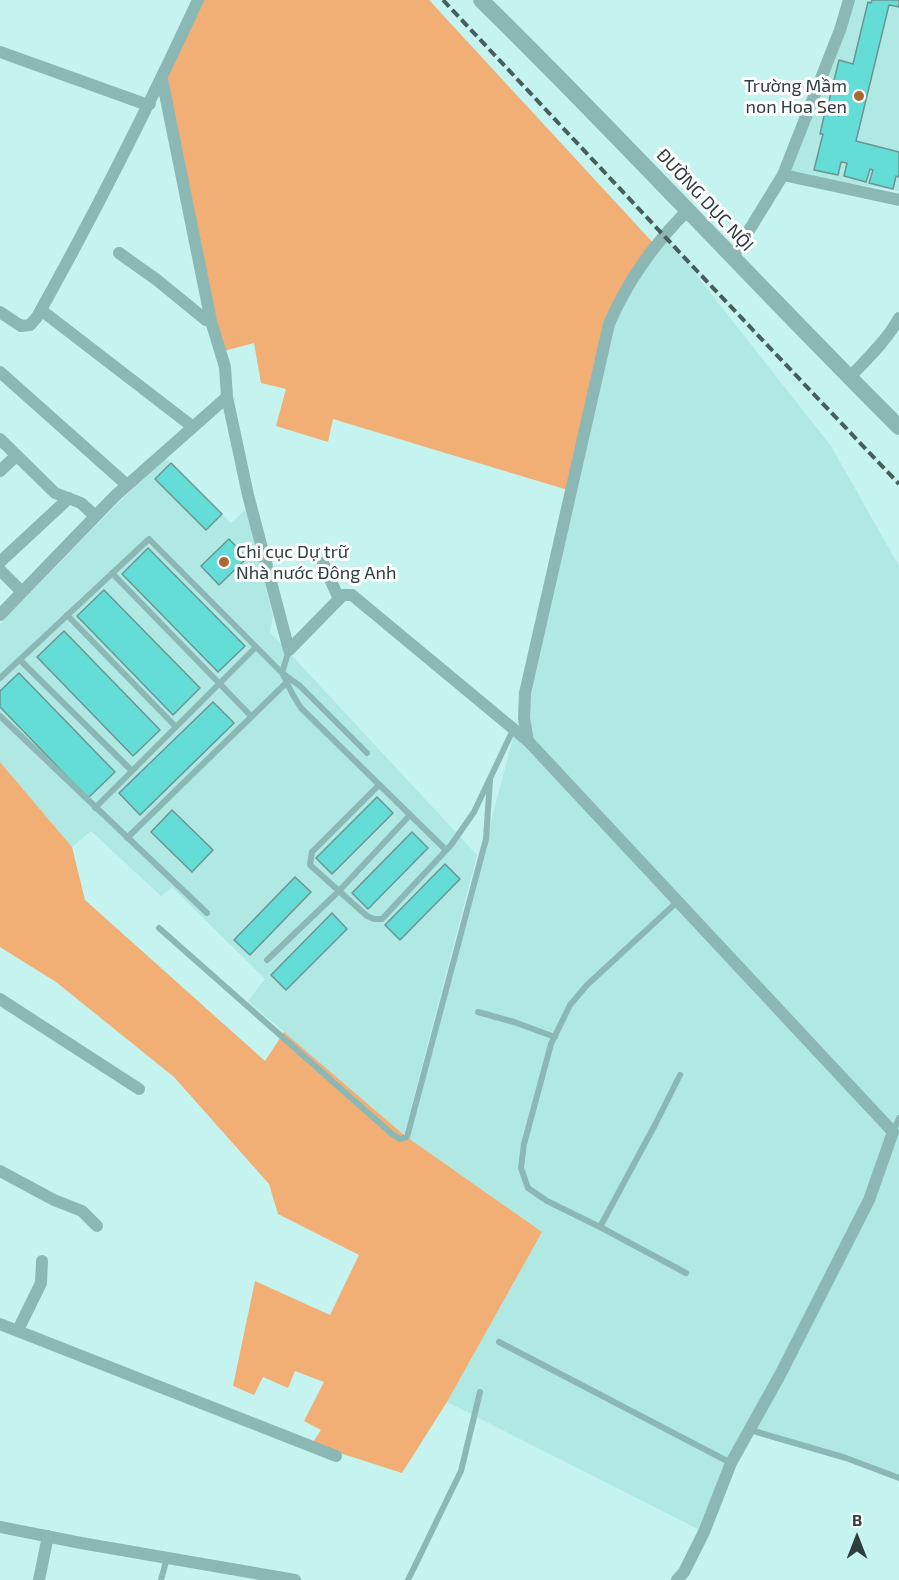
<!DOCTYPE html>
<meta charset="utf-8">
<style>
body{margin:0}
#map{position:relative;width:899px;height:1580px;overflow:hidden;background:#c5f3f0;font-family:"Exo 2",sans-serif}
canvas{display:block}
.north{position:absolute;left:827px;top:1508px;width:60px;height:60px;-webkit-text-stroke:4px #fff;paint-order:stroke;rotate:0deg;font-size:16px;font-weight:700;line-height:24px;text-align:center;color:#2c3e3d}
.north::after{content:'';display:block;margin:auto;width:21px;height:27px;background:#2c3e3d;clip-path:polygon(50% 0,100% 100%,50% 72%,0 100%)}
</style>
<div id="map">
<canvas width="899" height="1580"></canvas>
<div class="north">B</div>
</div>
<script>
const context = document.querySelector('canvas').getContext('2d');
context.lineJoin = 'round';
function paint(path, color) { context.fillStyle = color; context.fill(path, 'evenodd'); }
function trace(path, color, width, dash) { context.strokeStyle = color; context.lineWidth = width; context.lineCap = dash ? 'butt' : 'round'; context.setLineDash(dash || []); context.stroke(path); }
function label(font, color, halo, rows, align = 'center') {
  context.font = font + ' "Exo 2",sans-serif'; context.lineWidth = 6; context.setLineDash([]); context.textBaseline = 'middle'; context.strokeStyle = halo; context.fillStyle = color; for (const [text, x, y, turn = 0] of rows) {
    context.save(); context.translate(x, y); context.rotate((+turn || 0) * Math.PI / 180); context.textAlign = isNaN(turn) ? turn : align; if (halo) context.strokeText(text, 0, 0); context.fillText(text, 0, 0); context.restore();
  }
}
const built = new Path2D(`
 M 854,0 L 899,0 L 899,191 L 788,173 Z
 M 664,234 L 831,446 L 899,566 L 899,1478 L 750,1430 L 704,1532 L 447,1402 L 542,1232 L 407,1137 L 525,693 L 609,324 Z
 M 165,458 L 231,523 L 246,509 L 273,616 L 270,632 L 477,855 L 404,1135 L 248,1001 L 265,979 L 172,887 L 161,896 L 91,831 L 72,847 L 0,762 L 0,624 L 116,505 Z`);
const green = new Path2D(`
 M 197,0 L 429,0 L 656,246 L 619,301 L 571,491 L 333,419 L 328,442 L 276,426 L 286,389 L 261,383 L 254,343 L 220,352 L 162,79 Z
 M 0,762 L 72,847 L 85,900 L 265,1061 L 284,1032 L 404,1135 L 542,1232 L 447,1402 L 402,1473 L 312,1444 L 321,1430 L 304,1421 L 324,1382 L 295,1371 L 288,1388 L 263,1377 L 254,1395 L 233,1386 L 255,1281 L 330,1315 L 359,1255 L 278,1214 L 269,1184 L 174,1077 L 56,982 L 0,947 Z`);
const building = new Path2D(`
 M 872,0 L 899,0 L 899,7 L 889,5 L 856,141 L 899,152 L 899,177 L 896,176 L 893,189 L 869,183 L 873,170 L 870,169 L 866,182 L 844,176 L 847,163 L 841,162 L 838,175 L 814,170 L 823,134 L 820,134 L 825,112 L 839,116 L 841,108 L 828,105 L 839,60 L 853,64 L 868,2 L 871,3 Z
 M 171,463 L 222,514 L 206,530 L 155,479 Z
 M 229,539 L 247,558 L 219,585 L 201,566 Z
 M 148,548 L 245,646 L 218,672 L 122,574 Z
 M 104,590 L 200,688 L 173,715 L 77,616 Z
 M 64,631 L 160,730 L 133,756 L 37,657 Z
 M 19,673 L 115,772 L 88,798 L 0,707 L 0,691 Z
 M 213,702 L 234,723 L 140,815 L 119,793 Z
 M 377,797 L 393,813 L 332,874 L 316,858 Z
 M 172,810 L 213,850 L 192,872 L 151,832 Z
 M 412,832 L 428,848 L 368,909 L 352,893 Z
 M 445,864 L 460,879 L 400,940 L 385,925 Z
 M 295,877 L 311,892 L 250,955 L 234,940 Z
 M 332,913 L 347,929 L 286,990 L 271,975 Z`);
const service = new Path2D(`
 M 112,573 L 251,716
 M 67,615 L 176,727
 M 289,650 L 282,673 L 300,686 L 367,753
 M 20,660 L 132,771
 M 0,678 L 149,539 L 282,673 L 293,695 L 301,708 L 446,850
 M 0,716 L 207,913
 M 379,785 L 312,852 L 310,865 L 367,916 L 374,919 L 382,919 L 451,845 L 474,812 L 513,730
 M 95,808 L 256,647
 M 127,838 L 286,683
 M 677,902 L 587,985 L 570,1005 L 551,1044 L 524,1144 L 521,1168 L 528,1188 L 547,1201 L 600,1227 L 656,1123 L 680,1075
 M 159,928 L 392,1134 L 400,1139 L 407,1137 L 486,839 L 490,780
 M 267,960 L 339,891 L 410,815
 M 478,1012 L 514,1022 L 555,1037
 M 893,1132 L 899,1118
 M 600,1227 L 686,1273
 M 499,1342 L 731,1463
 M 750,1430 L 846,1458 L 899,1478
 M 161,1580 L 167,1558
 M 408,1580 L 461,1471 L 480,1392`);
const minor = new Path2D(`
 M 0,52 L 145,104 L 150,104
 M 162,79 L 211,321 L 225,367 L 227,397 L 248,495 L 289,650 L 343,595 L 352,595 L 528,741 L 893,1132 L 869,1200 L 780,1375 L 731,1463 L 704,1532 L 684,1572 L 677,1580
 M 783,175 L 899,200
 M 119,253 L 157,280 L 206,320 L 211,321
 M 732,258 L 783,175 L 840,30 L 849,0
 M 41,310 L 193,427
 M 0,312 L 21,326 L 30,325 L 37,317 C 95,213 148,108 198,0
 M 0,372 L 127,485
 M 849,378 C 867,359 887,340 899,318
 M 0,439 L 55,493 L 81,503 L 95,516
 M 0,471 L 16,456
 M 0,562 L 69,498
 M 323,563 L 339,599
 M 0,570 L 22,592
 M 0,615 L 115,496 L 227,397
 M 528,741 L 524,718 L 525,693 L 609,324 C 627,282 655,243 687,211
 M 0,999 L 139,1089
 M 0,1171 L 54,1200 L 82,1211 L 97,1226
 M 0,1324 L 336,1456
 M 18,1330 L 41,1283 L 42,1261
 M 0,1527 L 81,1543 L 295,1580
 M 39,1580 L 48,1536`);
const tertiary = new Path2D(`
 M 481,0 C 623,139 758,287 899,427`);
const rail = new Path2D(`
 M 443,0 L 698,272 L 899,484`);
const markers = [
 [859,96,6,"#a86a30"],
 [224,562,6,"#a86a30"]
];
const poiNames = [
 ["Trường Mầm",847,86],
 ["non Hoa Sen",847,107],
 ["Chi cục Dự trữ",236,552,"left"],
 ["Nhà nước Đông Anh",236,573,"left"]
];
const streetNames = [
 ["ĐƯỜNG DỤC NỘI",705,200,47]
];
paint(built, '#b0e8e4');
paint(green, '#f1af76');
paint(building, '#65ddd7');
trace(building, '#6a9592', 1.5);
trace(service, '#8bb8b5', 6);
trace(minor, '#8bb8b5', 12);
trace(tertiary, '#8bb8b5', 16);
trace(rail, '#475e5c', 4, [9, 4.5]);
for (const [x, y, r, color] of markers) { const dot = new Path2D(); dot.arc(x, y, r, 0, 2 * Math.PI); context.fillStyle = color; context.fill(dot); trace(dot, '#fff', 2); }
label('18px', '#2c3e3d', '#fff', poiNames, 'right');
label('18px', '#2c3e3d', '#fff', streetNames);
</script>
